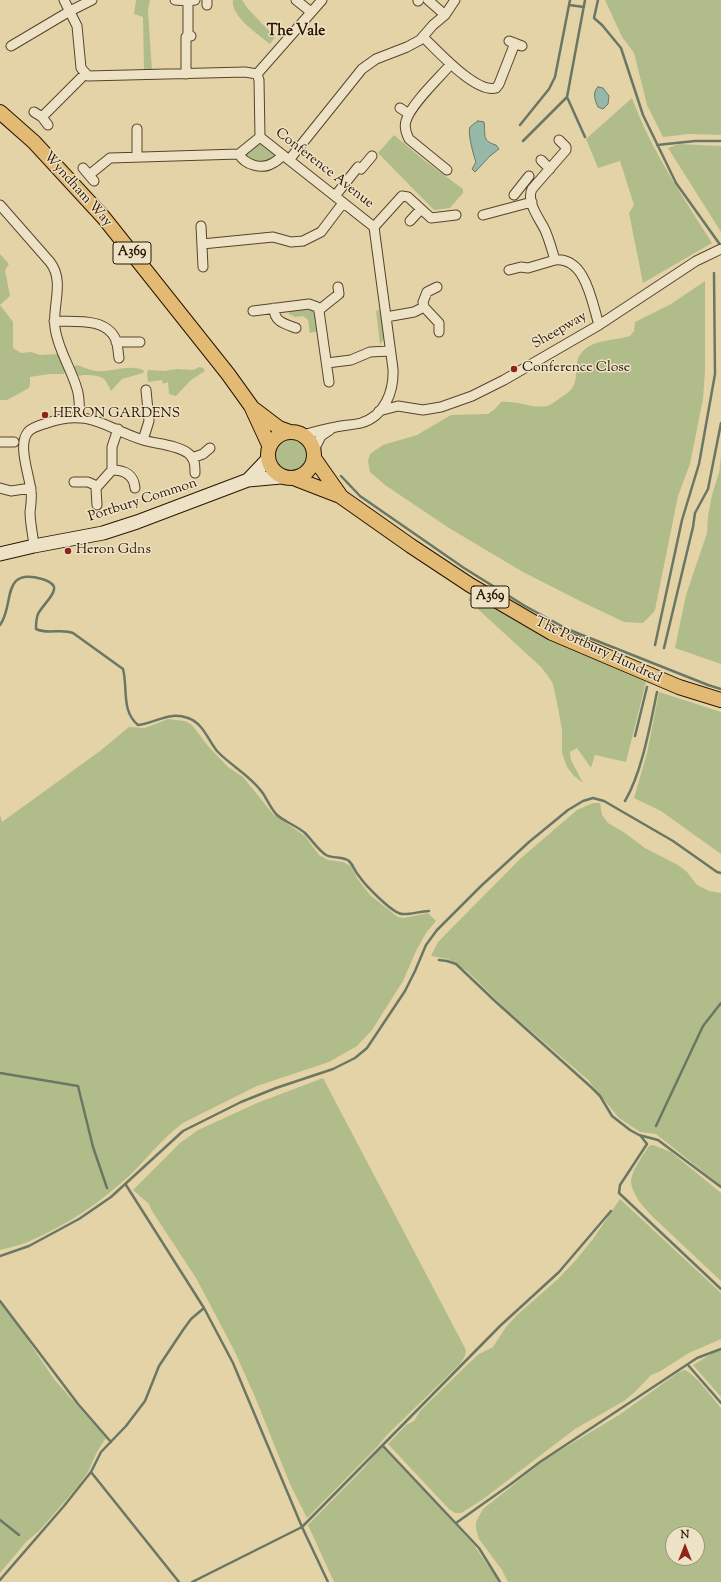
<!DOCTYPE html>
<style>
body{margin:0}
#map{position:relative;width:721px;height:1582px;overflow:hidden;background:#e4d3a7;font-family:"Sorts Mill Goudy",serif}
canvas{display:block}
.north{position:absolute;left:665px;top:1526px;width:40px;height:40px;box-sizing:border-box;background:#ede2c6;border:1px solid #9f9077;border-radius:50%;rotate:0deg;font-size:11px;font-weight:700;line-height:16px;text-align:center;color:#291501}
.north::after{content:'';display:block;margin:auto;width:14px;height:18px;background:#8f2418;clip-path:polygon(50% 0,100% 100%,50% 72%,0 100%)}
</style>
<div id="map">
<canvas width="721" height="1582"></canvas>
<div class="north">N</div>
</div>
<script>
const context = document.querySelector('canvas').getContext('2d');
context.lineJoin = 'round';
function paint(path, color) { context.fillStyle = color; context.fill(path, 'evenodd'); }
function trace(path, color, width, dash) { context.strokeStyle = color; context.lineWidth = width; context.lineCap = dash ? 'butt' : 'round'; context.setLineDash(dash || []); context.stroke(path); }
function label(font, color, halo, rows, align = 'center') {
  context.font = font + ' "Sorts Mill Goudy",serif'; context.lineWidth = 3; context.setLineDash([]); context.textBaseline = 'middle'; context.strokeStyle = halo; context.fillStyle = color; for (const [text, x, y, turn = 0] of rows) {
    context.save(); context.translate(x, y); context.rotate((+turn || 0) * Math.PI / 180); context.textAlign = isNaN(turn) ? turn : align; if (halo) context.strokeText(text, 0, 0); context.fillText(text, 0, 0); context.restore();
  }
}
const green = new Path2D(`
 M 136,0 L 150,0 L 148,10 L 152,71 L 144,71 L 143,17 L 134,14 Z
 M 233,0 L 242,0 L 248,9 L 275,37 L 270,44 C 259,35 230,16 233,0 Z
 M 605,0 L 721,0 L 721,135 L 689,134 L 663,137 L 647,105 L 634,53 L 622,37 Z
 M 632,98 C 651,150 683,197 712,243 L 643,283 L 629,213 L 634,205 L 620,161 L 598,168 L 586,139 Z
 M 394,135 L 425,161 L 463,189 L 463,193 L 450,208 L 434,210 L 378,153 Z
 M 260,143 L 276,155 C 267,165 254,162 244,156 Z
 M 679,144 L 721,146 L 721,232 L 668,148 Z
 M 0,254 L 9,264 L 5,270 L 10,296 L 0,305 L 13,322 L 13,348 L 21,353 L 31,352 L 40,355 L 58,354 L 65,369 L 64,374 L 49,374 L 30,377 L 30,384 L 29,388 L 7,400 L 0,400 Z
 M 705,281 L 705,371 L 703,399 L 690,464 L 678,496 L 655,610 L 652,614 L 643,623 L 624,622 L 580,601 L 523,572 L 449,528 L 385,485 L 370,472 L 368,461 L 370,454 L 383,445 L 417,435 L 451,415 L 488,414 L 495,409 L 501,402 C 516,400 533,409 547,406 C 551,405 556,401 560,398 C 587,384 568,367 583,351 C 595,339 614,341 630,336 L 634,331 L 635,322 L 671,304 Z
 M 309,309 L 315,311 L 319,331 L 310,333 L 308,320 L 303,316 L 295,317 L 289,314 L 289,311 Z
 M 381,309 L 385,338 L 380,344 L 376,311 Z
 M 77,365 C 84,367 89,370 96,371 C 109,373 133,363 144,371 L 143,373 L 122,379 L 111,391 C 109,387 107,382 104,379 C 99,375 84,374 78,376 L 73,367 Z
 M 199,367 L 203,368 L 205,371 L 191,380 L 176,396 L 169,394 L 168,382 L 163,384 L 162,380 L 148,382 L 147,372 L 149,370 L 164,371 L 177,369 L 193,370 Z
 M273 456a17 17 0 1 1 34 0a17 17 0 1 1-34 0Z
 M 721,457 L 721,664 L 675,648 L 686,595 L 707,533 L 708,516 L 712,495 L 719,473 Z
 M 472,594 L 580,653 L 646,682 L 626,762 L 595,755 L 591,768 L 577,748 L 570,752 L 571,760 L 583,783 L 574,776 L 567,767 L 562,753 L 562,730 L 558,708 L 553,684 L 548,676 L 541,667 L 468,600 Z
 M 659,692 L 721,712 L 721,854 L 661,811 L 634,798 L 647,753 Z
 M 168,719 L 185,721 L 192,725 L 208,746 L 228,767 L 243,777 L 273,814 L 305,836 L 319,855 L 328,860 L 343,862 L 351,866 L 357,878 L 370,895 L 398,917 L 404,918 L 428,913 L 436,921 L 426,933 L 416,951 L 403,981 L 372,1030 L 357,1046 L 329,1062 L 257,1086 L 183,1123 C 162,1138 147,1159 129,1176 C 101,1202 67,1225 32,1240 C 22,1245 11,1247 0,1250 L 0,814 L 2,822 L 100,751 L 129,727 L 145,728 Z
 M 593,803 L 600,803 L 602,815 L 608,823 L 625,833 L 645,848 L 678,865 L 687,872 L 697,885 L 709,891 L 721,893 L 721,1186 L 656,1134 L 640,1132 L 619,1118 L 588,1080 L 507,1010 L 467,971 L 448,959 L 431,956 L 438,942 L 520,859 L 577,810 Z
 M 323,1078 L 466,1350 L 465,1356 L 460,1364 L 387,1435 L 377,1447 L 307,1518 L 290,1484 L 255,1397 L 234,1350 L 196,1278 L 152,1211 L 149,1204 L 133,1190 L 180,1143 L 198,1130 L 257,1103 Z
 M 653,1145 L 671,1152 L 721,1193 L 721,1281 L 654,1218 C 645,1209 627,1190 632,1176 C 635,1166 643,1155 649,1146 Z
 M 620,1199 L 721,1293 L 721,1339 L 689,1353 L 659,1372 L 651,1375 L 635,1392 L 624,1401 L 575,1429 L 482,1500 L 461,1513 L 455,1513 L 449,1509 L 388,1444 L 406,1425 L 414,1421 L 420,1411 L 467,1365 L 479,1354 L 493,1347 L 506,1327 L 517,1315 L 558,1279 L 576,1260 L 593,1239 Z
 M 0,1299 L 54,1379 L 106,1438 L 97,1452 L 88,1472 L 78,1486 L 40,1530 L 26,1542 L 0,1573 Z
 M 721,1348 L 721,1397 L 693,1365 Z
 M 684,1370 C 693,1371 714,1400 721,1408 L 721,1582 L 508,1582 L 502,1570 L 479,1539 L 476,1529 L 476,1522 L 483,1509 L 546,1459 L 619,1415 L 679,1372 ZM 673,1534 L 697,1534 L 697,1558 L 673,1558 Z
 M 383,1445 L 474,1545 L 499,1582 L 334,1582 L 308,1525 L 363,1469 Z`);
const water = new Path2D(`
 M 598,87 L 603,88 L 609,96 L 608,104 L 603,109 L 598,107 C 595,101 592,92 598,87 Z
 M 478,121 L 484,122 C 486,134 481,141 496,145 L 499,149 L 490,156 L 475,172 L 472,169 L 476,162 C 474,157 467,132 470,127 C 472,125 475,123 478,121 Z`);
const stream = new Path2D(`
 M 598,0 L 594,18 L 602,25 L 621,48 L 643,115 L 676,183 L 721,246
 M 569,5 L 584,7
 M 567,97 L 585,137
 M 520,125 L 549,89 L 555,77 L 570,0
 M 523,141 L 567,97 L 585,0
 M 657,145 L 695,141 L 721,141
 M 341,476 L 360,496 L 464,568 L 525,606 L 567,629 L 708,685 L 721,689
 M 0,625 C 15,605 0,567 42,579 C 46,580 53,583 54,587 C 56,594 41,607 38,614 C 36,619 36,624 36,629 C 49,635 60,628 73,633 L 123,669 C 128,688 121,711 138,725 C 156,723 168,711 188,718 C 203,723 208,740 217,751 C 231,766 250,775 262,792 C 267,799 271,809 277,815 C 285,822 297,826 305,833 C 312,840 318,850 326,855 C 334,859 343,856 349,861 C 354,866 355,872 359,876 C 365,885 392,913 402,914 C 410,915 420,911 429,911
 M 655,645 L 682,520 L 699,464 L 715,374 L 714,273
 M 664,648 L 693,527 L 695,513 L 708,489 L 721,423
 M 635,736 L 647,687
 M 625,801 C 642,772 650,726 657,692
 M 439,960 L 447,961 L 456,964 L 496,1002 L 591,1087 L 600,1096 L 612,1116 L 630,1130 L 639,1135 L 658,1140 L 721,1187
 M 0,1073 L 78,1086 L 93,1147 L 107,1188
 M 656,1126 L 703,1026 L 721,1003
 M 640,1135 L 647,1144 L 620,1185 L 619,1193 L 721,1289
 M 126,1185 L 204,1308 L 233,1363 L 302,1527 L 192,1582
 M 0,1256 L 29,1246 L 79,1219 L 111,1197 L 183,1131 L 241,1102 L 276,1088 L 333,1069 L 355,1058 L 367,1048 L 405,991 L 415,971 L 426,945 L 437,930 L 481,886 L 529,842 L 568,810 L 583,801 L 593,798 L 604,801 L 673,841 L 717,872 L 721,873
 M 0,1301 L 78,1404 L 111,1442
 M 688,1365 L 721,1403
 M 383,1446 L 479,1548 L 500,1582
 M 91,1472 L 179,1582
 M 0,1520 L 19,1535
 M 456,1523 L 511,1484 L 540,1462 L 697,1358 L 721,1349
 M 0,1580 L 64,1506 L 91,1472 L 101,1452 L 126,1426 L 145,1401 L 159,1366 L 183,1330 L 191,1319 L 204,1308
 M 328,1582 L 302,1527 L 500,1326 L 559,1272 L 611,1211`);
const minor = new Path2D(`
 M 64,0 L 77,26 L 81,68 L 88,76 L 245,72 L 257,74 L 259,80 L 260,137 L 374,227 L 393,369 C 394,391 385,416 361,423 C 353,425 344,425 336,427 C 325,429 314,432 303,435
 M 175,0 L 188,1
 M 207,0 L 207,5
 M 296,0 L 311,12
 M 428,0 L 445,15
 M 418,1 L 419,0
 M 188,36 L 188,1 L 195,0
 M 423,37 C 437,50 476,94 496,88 L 499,84 L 515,43
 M 509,41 L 522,46
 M 11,46 L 70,11 L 92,0
 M 186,74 L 186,37 L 187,36 L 191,36
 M 257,74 L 322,0
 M 400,108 L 409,114
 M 34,112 L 42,117 L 48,125
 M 42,117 L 85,74
 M 559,140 L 566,147 L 566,150 L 532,189 C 526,202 539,218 545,230 C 549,239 552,250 555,260 C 586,257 592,303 599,325
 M 239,154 C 245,165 262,170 273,163 C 277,161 280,158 283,155
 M 137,157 L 137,129
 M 289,160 L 362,69 L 376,59 L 407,47 L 420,40 L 433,25 L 445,15 L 455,0
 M 541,160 L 550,169
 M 83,168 L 94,181
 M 447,170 L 409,139 C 406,133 404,127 406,121 C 410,105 440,77 451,64
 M 89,175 L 110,158 L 239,154 L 260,137
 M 514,195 L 529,176
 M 335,196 L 358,167 L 361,169 L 372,156
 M 0,205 L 50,262 C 65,281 52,306 55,328 C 58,350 71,368 77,389 C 80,398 79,408 80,417
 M 483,215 L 532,202
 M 410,221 L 421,209
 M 201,226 L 203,267
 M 374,227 L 402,196 L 408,197 L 431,218 L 456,215
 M 202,244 L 273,237 L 291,242 L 303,241 L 321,232 L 343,203
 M 509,270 L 521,267 L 528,268 L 555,260
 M 437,287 L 427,292 L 423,302 L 424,307 L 439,323 L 439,332
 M 274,308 C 274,322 285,324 296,328
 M 319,310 L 339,294 L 338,287
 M 253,311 L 309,304 L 317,307 L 319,311 L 329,382
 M 386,317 L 414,312 L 424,307
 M 54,321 C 75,322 106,317 116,340 C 118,346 118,352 119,358
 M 116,342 L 140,342
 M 327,363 L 351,360 L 370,352 L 390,351
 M 379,411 L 398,406 L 423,410 L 441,407 L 472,396 L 504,380 L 599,325 L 696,261 L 721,249
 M 143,440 L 149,421 L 146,390
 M 0,442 L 14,442
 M 314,450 L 321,436 L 330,430
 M 192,458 L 203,454 L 210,448
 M 112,470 L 112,447 L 118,429
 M 74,482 L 88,482 L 97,486
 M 0,488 L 11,491 L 31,488
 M 97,505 L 96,488 L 112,470 C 125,470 134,475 135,488
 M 34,546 C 33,535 30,523 30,512 C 31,505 32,498 31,491 C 30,477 17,445 28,432 C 32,427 41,425 47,423 C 90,408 105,428 143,440 C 156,444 179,445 189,454 C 195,459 195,466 195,473`);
const secondary = new Path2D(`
 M 248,480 L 268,459
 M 0,554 L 34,546 L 103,533 L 137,522 L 248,480 L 281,477`);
const primary = new Path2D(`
 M 0,112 L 34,142 L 104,218 L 228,374 L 251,406 L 269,445
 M 254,409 L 279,428 L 290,432
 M268 455a23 23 0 1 1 46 0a23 23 0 1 1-46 0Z
 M 314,458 L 340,495
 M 296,479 L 340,496 L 411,546 L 470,585 L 552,633 L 679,687 L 721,700`);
const markers = [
 [514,369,4,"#8f2418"],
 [45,415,4,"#8f2418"],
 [68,551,4,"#8f2418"]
];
const shields = [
 [132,253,38],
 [490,597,38]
];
const shieldNames = [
 ["A369",132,253],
 ["A369",490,597]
];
const streetNames = [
 ["Conference Avenue",324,169,38],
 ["Wyndham Way",77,190,48],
 ["Sheepway",560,331,-30],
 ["Portbury Common",143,501,-18],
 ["The Portbury Hundred",598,651,25]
];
const poiNames = [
 ["Conference Close",522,369],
 ["HERON GARDENS",53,415],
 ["Heron Gdns",76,551]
];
const neighbourhoodNames = [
 ["The Vale",296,32]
];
paint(green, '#b0bd8a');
paint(water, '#95b8a8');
trace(water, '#6a7765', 1);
trace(stream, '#6a7765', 2.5);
trace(minor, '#58442a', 11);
trace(secondary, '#291501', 15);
trace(primary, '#291501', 16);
trace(minor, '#ede2c6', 9);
trace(secondary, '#ede2c6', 13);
trace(primary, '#e2ba74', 14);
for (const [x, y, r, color] of markers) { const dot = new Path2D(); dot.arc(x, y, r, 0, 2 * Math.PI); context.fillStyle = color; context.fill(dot); trace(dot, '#ede2c6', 1.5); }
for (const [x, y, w] of shields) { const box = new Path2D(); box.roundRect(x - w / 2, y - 11, w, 22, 3); context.fillStyle = '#ede2c6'; context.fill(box); trace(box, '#291501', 1); }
label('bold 13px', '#291501', null, shieldNames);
label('14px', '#291501', '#ede2c6', streetNames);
label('14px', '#291501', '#ede2c6', poiNames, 'left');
label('bold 15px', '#291501', '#ede2c6', neighbourhoodNames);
</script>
